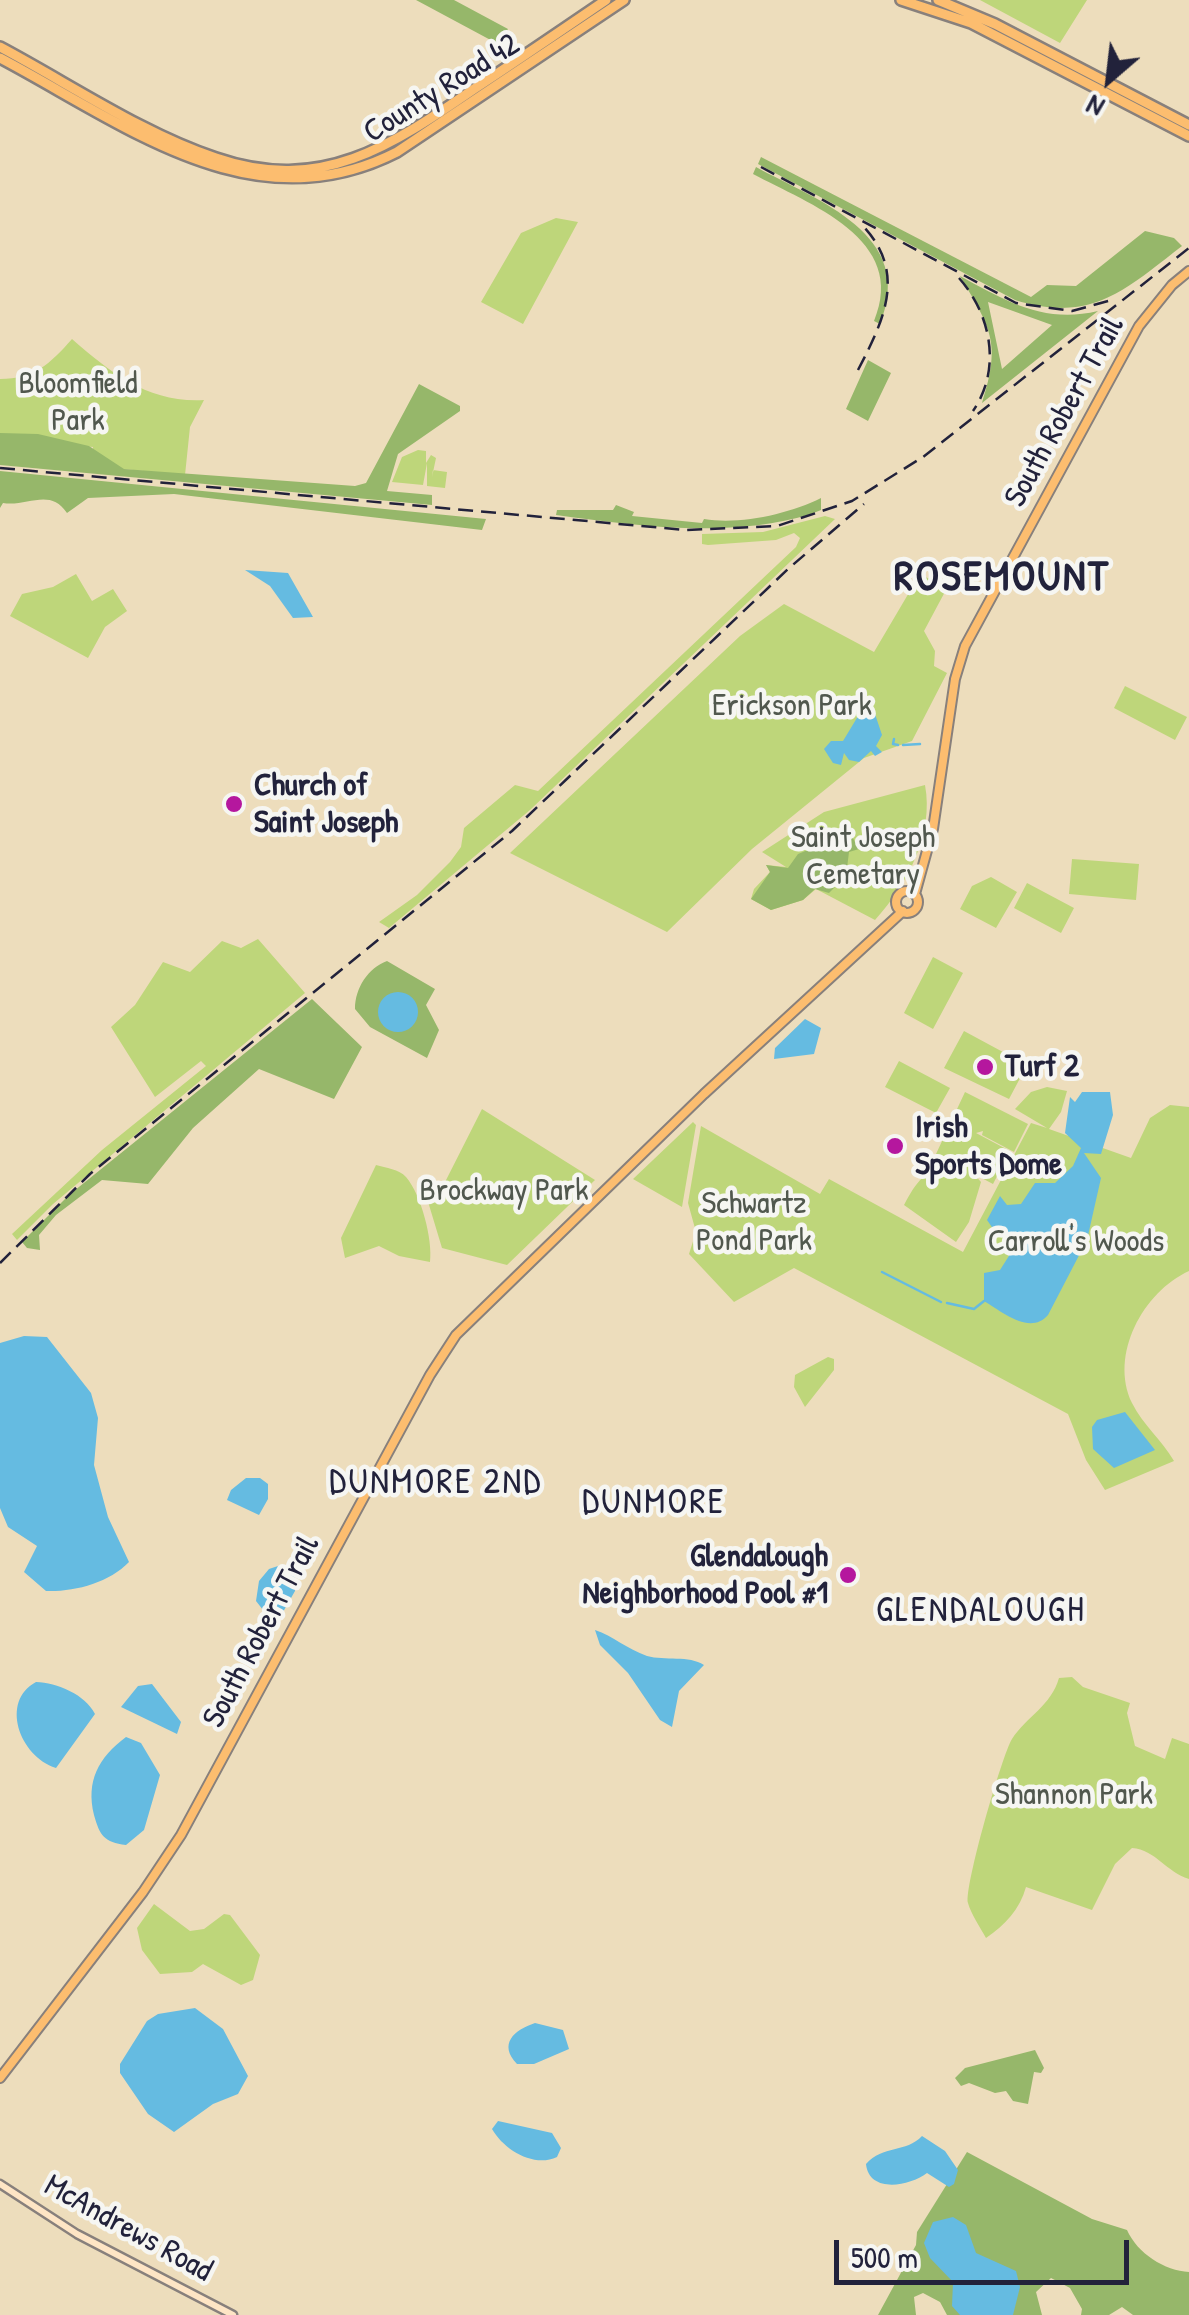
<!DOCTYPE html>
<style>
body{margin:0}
#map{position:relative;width:1189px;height:2315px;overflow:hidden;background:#edddbc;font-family:"Patrick Hand",sans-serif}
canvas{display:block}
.north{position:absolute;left:1059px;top:30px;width:100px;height:100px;-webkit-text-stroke:8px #f6f6f2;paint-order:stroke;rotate:208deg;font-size:28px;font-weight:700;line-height:40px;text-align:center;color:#22223b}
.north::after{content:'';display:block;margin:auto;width:35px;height:45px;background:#22223b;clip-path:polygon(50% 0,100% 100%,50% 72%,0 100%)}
.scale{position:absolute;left:834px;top:2240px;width:295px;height:45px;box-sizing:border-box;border:5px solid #22223b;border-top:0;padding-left:12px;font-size:30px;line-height:35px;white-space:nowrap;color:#22223b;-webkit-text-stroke:8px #f6f6f2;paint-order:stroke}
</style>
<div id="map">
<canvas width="1189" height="2315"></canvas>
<div class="north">N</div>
<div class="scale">500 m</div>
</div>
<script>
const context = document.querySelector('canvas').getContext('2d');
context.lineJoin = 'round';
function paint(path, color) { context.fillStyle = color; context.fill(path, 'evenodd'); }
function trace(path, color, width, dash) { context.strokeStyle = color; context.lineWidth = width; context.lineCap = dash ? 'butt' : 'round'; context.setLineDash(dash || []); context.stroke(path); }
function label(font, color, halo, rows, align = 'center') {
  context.font = font + ' "Patrick Hand",sans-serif'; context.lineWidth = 9; context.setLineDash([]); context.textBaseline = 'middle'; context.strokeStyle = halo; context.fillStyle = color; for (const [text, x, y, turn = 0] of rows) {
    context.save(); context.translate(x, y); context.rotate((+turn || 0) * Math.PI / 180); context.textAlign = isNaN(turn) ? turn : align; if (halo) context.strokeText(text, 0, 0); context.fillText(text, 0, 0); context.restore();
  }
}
const green = new Path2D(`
 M 980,0 L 1087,0 L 1060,43 Z
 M 556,218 L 578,222 L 523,324 L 481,302 L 521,233 Z
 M 72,339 C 112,374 149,403 204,400 L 190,427 L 185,475 L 92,466 L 93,447 L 0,438 L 0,379 C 34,379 50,364 72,339 Z
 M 418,450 L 426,451 L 426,463 L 431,455 L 436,458 L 432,477 L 433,470 L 447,472 L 445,488 L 427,486 L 427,463 L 423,485 L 392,482 L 402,457 Z
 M 825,516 L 835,519 L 530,810 L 389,928 L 379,922 L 417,895 L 450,862 L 461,847 L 464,828 L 515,785 L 538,791 L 796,547 L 800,538 L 794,533 L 776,540 L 708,545 L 702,544 L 702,534 L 763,532 Z
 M 76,574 L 92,601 L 113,589 L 127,611 L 105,627 L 88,658 L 10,616 L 22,594 L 53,587 Z
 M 920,574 L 947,588 L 924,631 L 935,651 L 934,666 L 947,673 L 912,741 L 864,758 L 752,849 L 667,932 L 510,853 L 740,636 L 784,604 L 874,652 Z
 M 1125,686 L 1187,717 L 1175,740 L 1114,708 Z
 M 925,785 C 934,833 908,884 875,920 L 816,889 L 803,900 L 771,910 L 751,899 L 754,889 L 770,872 L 766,865 L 786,867 L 762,852 L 824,812 Z
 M 1072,859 L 1139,864 L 1136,900 L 1069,894 Z
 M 991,877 L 1017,892 L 996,928 L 960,909 L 972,886 Z
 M 1027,883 L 1074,908 L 1061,933 L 1014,908 Z
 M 258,939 L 305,993 L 53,1204 L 17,1240 L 12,1234 L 102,1150 L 206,1066 L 201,1061 L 155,1097 L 111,1027 L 135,1005 L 163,962 L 190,972 L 222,941 L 241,948 Z
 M 933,957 L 963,973 L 933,1029 L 904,1013 Z
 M 964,1031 L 1027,1065 L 1009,1099 L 944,1068 Z
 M 899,1061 L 950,1088 L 936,1113 L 885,1087 Z
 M 1047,1087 L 1067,1091 L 1061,1112 L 1049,1129 L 1131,1158 L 1150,1118 L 1170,1105 L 1189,1107 L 1189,1271 C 1143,1292 1109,1355 1132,1403 C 1143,1425 1162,1440 1174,1461 L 1105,1490 L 1086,1460 L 1068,1414 L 794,1268 L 734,1302 L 689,1254 L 696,1232 L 688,1203 L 701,1126 L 820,1194 L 829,1179 L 963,1252 L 1031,1123 L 1047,1128 L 1015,1109 L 1031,1092 Z
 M 965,1092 L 1028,1124 L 1014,1152 L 982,1135 L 983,1131 L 976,1133 L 1010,1151 L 993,1184 L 974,1174 L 981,1182 L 969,1222 L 956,1242 L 904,1205 C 918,1179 929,1163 962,1168 L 936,1154 Z
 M 482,1109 L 595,1180 L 507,1265 L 442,1248 L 426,1195 L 441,1190 Z
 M 693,1122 L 696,1125 L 682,1207 L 633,1179 Z
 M 376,1165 C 386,1168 399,1169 406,1177 C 421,1194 433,1240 430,1262 L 399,1256 L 379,1246 L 345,1258 L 341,1238 Z
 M 828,1357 L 834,1359 L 834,1370 L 805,1407 L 794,1387 L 795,1375 Z
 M 1072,1677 L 1083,1687 L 1130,1703 L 1127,1713 L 1135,1746 L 1165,1759 L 1172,1738 L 1189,1744 L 1189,1879 C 1166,1872 1156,1850 1132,1848 L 1115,1864 L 1092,1910 L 1026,1887 C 1020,1909 1005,1925 986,1938 C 980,1927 971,1914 968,1903 C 964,1887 1002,1755 1012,1739 C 1027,1716 1051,1706 1059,1678 Z
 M 154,1904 L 190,1931 L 204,1929 L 224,1914 L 230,1915 L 260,1955 L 253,1980 L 241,1985 L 203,1964 L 192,1972 L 160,1974 L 142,1950 L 137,1928 Z`);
const forest = new Path2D(`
 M 416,0 L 454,0 L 508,29 L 498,44 Z
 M 761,157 L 1031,297 L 1047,285 L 1076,286 L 1145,231 L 1174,238 L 1182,246 C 1125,290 1091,324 1015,300 L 758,164 Z
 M 756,167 C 818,201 917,234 880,324 L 874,321 C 909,239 809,204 753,174 Z
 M 960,276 C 1006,301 1044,324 1098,311 L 982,403 C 1002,341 990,328 960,276 ZM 988,302 L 1052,325 L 1002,369 Z
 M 868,360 L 891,373 L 868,421 L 846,409 Z
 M 419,384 L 460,406 L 460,411 L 398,454 L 387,491 L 432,495 L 432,505 L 0,465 L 0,433 L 38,434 L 89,446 L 124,469 L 355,486 L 366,483 Z
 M 0,471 L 486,519 L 482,530 L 174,494 L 88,498 L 67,513 C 50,487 27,507 3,503 L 0,508 Z
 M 821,498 L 821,510 L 811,514 C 728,539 639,526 556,515 L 557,510 L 613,510 L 616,505 L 634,512 L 632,516 L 702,523 L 704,519 C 740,525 789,514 821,498 Z
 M 850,833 L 859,849 L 849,852 L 846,876 L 829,893 L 815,889 L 803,900 L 771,910 L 751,899 L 770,872 L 766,865 L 788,868 L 798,854 Z
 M 387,961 L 435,989 L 426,1005 L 439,1030 L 427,1058 L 370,1027 L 355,1009 C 355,988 368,968 387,961 Z
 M 312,999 L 362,1047 L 334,1099 L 259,1069 L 193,1128 L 148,1184 L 102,1180 L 56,1215 L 39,1235 L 40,1250 L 27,1248 L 22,1242 L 69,1195 Z
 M 1035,2050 L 1044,2068 L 1041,2073 L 1034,2072 L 1028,2104 L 1013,2101 L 1006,2091 L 995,2093 L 969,2083 L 961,2086 L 955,2078 L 965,2068 Z
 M 967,2152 L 1092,2219 L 1127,2230 C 1137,2253 1165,2271 1189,2272 L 1189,2315 L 1133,2315 L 1122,2307 L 1109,2315 L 1081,2315 L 1082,2309 L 1070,2288 L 1051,2278 L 1036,2292 L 1042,2315 L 947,2315 L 940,2302 L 923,2293 L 914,2297 L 916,2315 L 878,2315 L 916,2245 L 917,2232 Z`);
const water = new Path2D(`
 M 245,570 L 288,573 L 313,617 L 293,618 L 270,586 Z
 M 866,703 L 872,705 L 882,735 L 876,746 L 882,752 L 875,756 L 871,751 L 859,762 L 849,760 L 844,753 L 841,765 L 833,763 L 824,749 L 831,741 L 843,741 Z
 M378 1012a20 20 0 1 1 40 0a20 20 0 1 1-40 0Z
 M 805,1019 L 821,1028 L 814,1054 L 774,1059 L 775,1048 Z
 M 1082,1092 L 1110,1092 L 1113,1115 L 1101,1154 L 1084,1153 L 1101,1178 L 1087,1240 L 1048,1315 C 1030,1336 1001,1311 984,1301 L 984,1273 L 1000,1270 L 1014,1248 L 1012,1239 L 994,1230 L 987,1220 L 1000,1196 L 1007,1205 L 1021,1204 L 1035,1183 L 1055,1183 L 1073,1166 L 1081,1148 L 1065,1133 L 1070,1097 L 1075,1102 Z
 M 24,1336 L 47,1337 L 91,1393 L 98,1418 L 94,1465 L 108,1517 L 129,1562 C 109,1583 74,1592 46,1591 L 24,1572 L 37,1546 L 8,1527 L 0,1508 L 0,1343 Z
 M 1125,1412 L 1155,1450 L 1114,1468 L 1093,1449 L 1092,1427 L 1097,1420 Z
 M 246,1478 L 260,1478 L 268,1484 L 268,1499 L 259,1515 L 227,1500 L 231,1490 Z
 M 281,1565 L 295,1569 L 295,1591 L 283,1612 L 267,1615 L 256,1601 L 259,1581 L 269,1569 Z
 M 595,1630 C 613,1636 627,1649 647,1656 C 665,1661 689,1655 704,1665 L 679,1691 L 672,1727 L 660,1720 L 628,1673 L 600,1645 Z
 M 36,1682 C 57,1683 85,1694 95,1714 L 56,1768 C 19,1756 0,1701 36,1682 Z
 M 152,1684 L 181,1722 L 177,1734 L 121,1707 L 138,1686 Z
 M 126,1737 L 141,1743 L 160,1775 L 144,1830 L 126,1845 C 104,1842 100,1836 94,1815 C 86,1781 98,1758 126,1737 Z
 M 195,2008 L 223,2029 L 248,2076 L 238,2094 L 213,2104 L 174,2132 L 148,2114 L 120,2073 L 120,2064 L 147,2021 L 158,2014 Z
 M 535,2023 L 563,2030 L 569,2049 L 534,2064 L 517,2064 C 498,2044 514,2030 535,2023 Z
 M 498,2121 L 552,2133 L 561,2148 L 557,2157 C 534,2168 504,2150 492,2129 Z
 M 922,2136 L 945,2151 L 958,2170 L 954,2184 L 949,2187 L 927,2173 C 908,2187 869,2193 866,2164 C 883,2145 906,2153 922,2136 Z
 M 953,2217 L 966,2225 L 976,2253 L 1016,2271 L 1020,2287 L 1013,2315 L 960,2315 L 952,2306 L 953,2282 L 930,2258 L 924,2243 L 933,2222 Z`);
const stream = new Path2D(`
 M 894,739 L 893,744 L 898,745
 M 903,745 L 920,744
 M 882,1272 L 941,1302
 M 947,1303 L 974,1309 L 984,1301`);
const secondary = new Path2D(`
 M 0,2184 L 77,2234 L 233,2315`);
const primary = new Path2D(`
 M896 902a11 11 0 1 1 22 0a11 11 0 1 1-22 0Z
 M 915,894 L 933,829 L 955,679 L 965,646 L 1139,326 L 1172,285 L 1189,271
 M 0,2078 L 143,1892 L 181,1835 L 430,1375 L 456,1335 L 704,1094 L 903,911`);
const highway = new Path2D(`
 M 901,0 L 971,23 L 1189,136
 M 938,0 L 995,24 L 1189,125
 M 0,47 C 68,83 143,134 216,158 C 321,194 391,146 474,89 C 518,60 562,30 606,0
 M 0,58 C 125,124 252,226 397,152 L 624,0`);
const rail = new Path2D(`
 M 761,167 L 1016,303 L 1072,311 L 1112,300
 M 959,278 C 991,314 1002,369 973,411
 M 858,370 C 884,320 907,273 863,226
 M 0,468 L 686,530 L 777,526 L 852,501 L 923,457 L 1189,248
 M 0,1263 L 90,1174 L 512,831 L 788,569 L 864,504`);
const markers = [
 [234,804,10,"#b5179e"],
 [985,1067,10,"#b5179e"],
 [895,1146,10,"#b5179e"],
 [848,1575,10,"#b5179e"]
];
const streetNames = [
 ["County Road 42",442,89,-32],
 ["South Robert Trail",1065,412,-61],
 ["South Robert Trail",262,1632,-62],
 ["McAndrews Road",128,2229,29]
];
const parkNames = [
 ["Bloomfield",78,384],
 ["Park",78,421],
 ["Erickson Park",792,706],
 ["Saint Joseph",863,838],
 ["Cemetary",863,875],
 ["Brockway Park",504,1191],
 ["Schwartz",754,1204],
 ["Pond Park",754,1241],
 ["Carroll's Woods",1076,1242],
 ["Shannon Park",1074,1795]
];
const poiNames = [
 ["Church of",254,786],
 ["Saint Joseph",254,823],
 ["Turf 2",1005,1067],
 ["Irish",915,1128],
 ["Sports Dome",915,1165],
 ["Glendalough",828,1557,"right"],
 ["Neighborhood Pool #1",828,1594,"right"]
];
const neighbourhoodNames = [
 ["DUNMORE 2ND",436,1484],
 ["DUNMORE",654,1504],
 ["GLENDALOUGH",981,1612]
];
const districtNames = [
 ["ROSEMOUNT",1002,579]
];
paint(green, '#bed67a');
paint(forest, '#96b76a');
paint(water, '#65bbe1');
trace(stream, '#65bbe1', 2.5);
trace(secondary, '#88807c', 11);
trace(primary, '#88807c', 12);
trace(highway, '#88807c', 14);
trace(secondary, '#fee5c5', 6);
trace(primary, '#fcbd6f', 8);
trace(highway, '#fcbd6f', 9);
trace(rail, '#22223b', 2.5, [15, 8]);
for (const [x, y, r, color] of markers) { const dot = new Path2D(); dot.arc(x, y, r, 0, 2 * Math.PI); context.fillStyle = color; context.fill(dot); trace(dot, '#f6f6f2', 4); }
label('32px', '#22223b', '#f6f6f2', streetNames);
label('32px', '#51584e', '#f6f6f2', parkNames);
label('bold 32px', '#22223b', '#f6f6f2', poiNames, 'left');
context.letterSpacing = '2.5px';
label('35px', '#22223b', '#f6f6f2', neighbourhoodNames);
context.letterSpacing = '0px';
context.letterSpacing = '2.5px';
label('bold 42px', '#22223b', '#f6f6f2', districtNames);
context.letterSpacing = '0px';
</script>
